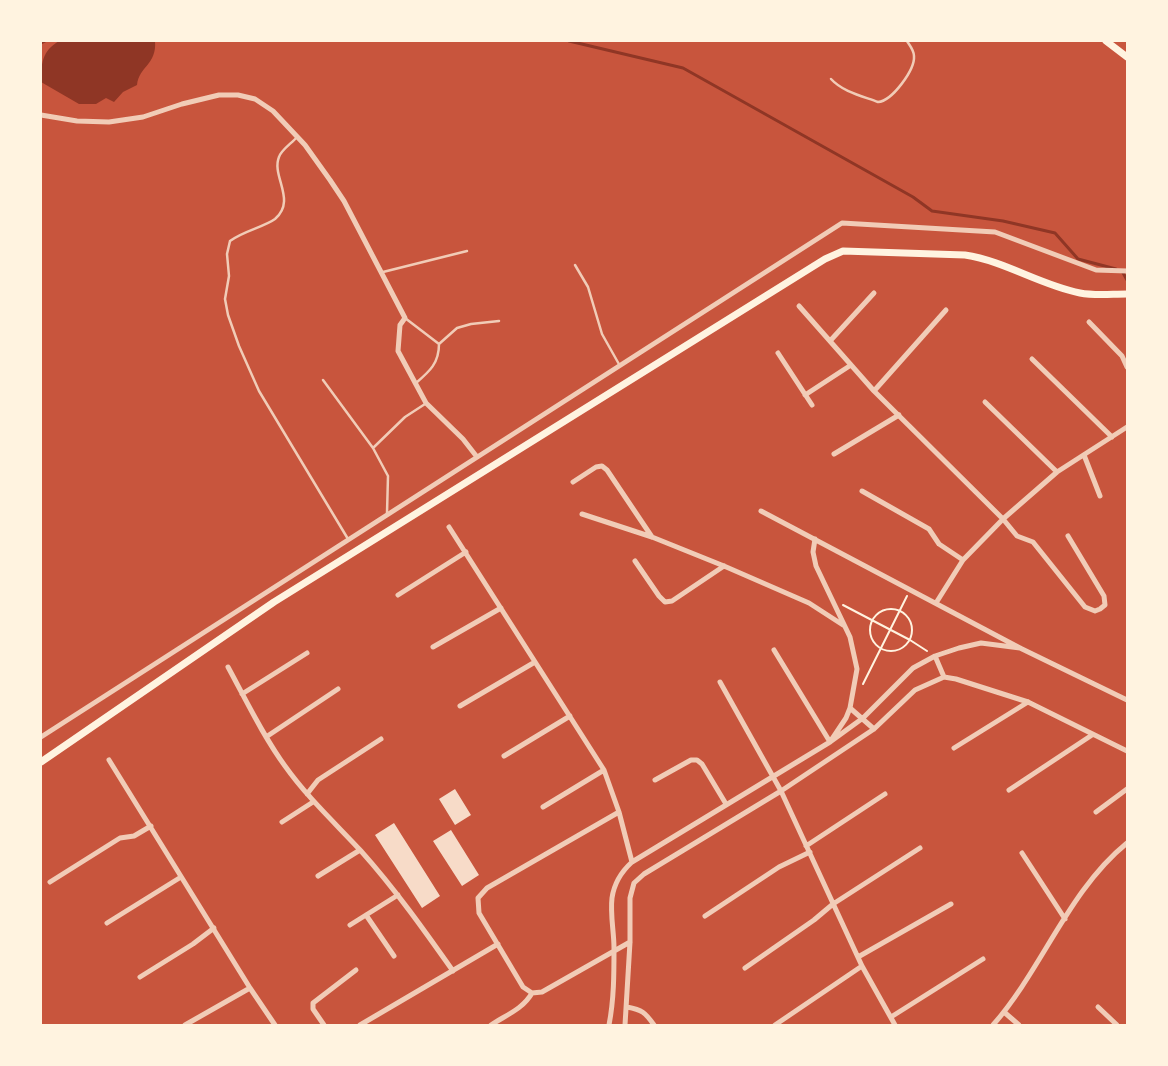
<!DOCTYPE html>
<style>
body{margin:0}
#map{position:relative;width:1168px;height:1066px;overflow:hidden;background:#c8553d;font-family:Rubik,sans-serif}
canvas{display:block}
.frame{position:absolute;inset:0;border:42px solid #fff3e0;pointer-events:none}
</style>
<div id="map">
<canvas width="1168" height="1066"></canvas>
<div class="frame"></div>
</div>
<script>
const context = document.querySelector('canvas').getContext('2d');
context.lineJoin = 'round';
function paint(path, color) { context.fillStyle = color; context.fill(path, 'evenodd'); }
function trace(path, color, width, dash) { context.strokeStyle = color; context.lineWidth = width; context.lineCap = dash ? 'butt' : 'round'; context.setLineDash(dash || []); context.stroke(path); }
const water = new Path2D(`
 M 59,41 L 155,41 C 157,65 139,66 137,85 L 123,92 L 114,102 L 106,98 L 96,104 L 79,104 L 41,82 C 41,64 42,51 59,41 Z`);
const stream = new Path2D(`
 M 569,41 L 683,68 L 913,197 L 932,211 L 1003,221 L 1055,233 L 1078,259 L 1116,269
 M 41,43 L 45,41
 M 1122,271 L 1127,280`);
const building = new Path2D(`
 M 455,789 L 471,815 L 455,825 L 439,799 Z
 M 394,823 L 440,896 L 422,908 L 375,835 Z
 M 451,830 L 479,875 L 462,886 L 433,841 Z`);
const path = new Path2D(`
 M 843,605 L 910,640 L 927,651
 M870 630a21 21 0 1 1 42 0a21 21 0 1 1-42 0Z
 M 863,684 L 907,596`);
const service = new Path2D(`
 M 831,79 C 843,92 862,96 878,102 C 892,101 915,70 914,56 C 914,50 910,46 907,41
 M 297,137 C 292,143 281,150 279,157 C 271,176 297,200 275,219 C 264,227 243,231 230,241 L 227,254 L 229,276 L 225,299 L 228,315 L 239,346 L 259,391 L 348,539
 M 575,265 L 588,287 L 602,334 L 620,366
 M 383,272 L 467,251
 M 405,318 L 439,344
 M 323,380 L 373,448 L 388,476 L 387,513
 M 416,383 C 430,371 439,363 439,344 L 457,328 L 471,324 L 499,321
 M 373,448 L 405,417 L 425,404`);
const minor = new Path2D(`
 M 41,115 L 77,121 L 109,122 L 143,117 L 182,104 L 219,95 L 238,95 L 255,99 L 273,111 L 305,145 L 330,180 L 344,201 L 405,318 L 400,325 L 398,351 L 426,403 L 463,439 L 477,457
 M 799,306 L 874,391 L 1003,519 L 1017,536 L 1033,542 L 1085,607 L 1095,611 L 1100,609 L 1105,605 L 1104,596 L 1068,536
 M 1089,322 L 1122,356 L 1127,367
 M 830,341 L 874,293
 M 778,353 L 812,405
 M 1032,359 L 1112,437
 M 874,391 L 946,310
 M 805,395 L 851,365
 M 985,402 L 1057,472
 M 834,454 L 899,415
 M 1084,455 L 1100,496
 M 573,482 L 596,467 L 602,466 L 607,470 L 652,537
 M 862,491 L 929,529 L 939,544 L 963,560
 M 761,511 L 1020,648 L 1127,700
 M 582,514 L 652,537 L 724,566 L 809,603 L 843,625
 M 449,527 L 604,770 L 619,812 L 632,862
 M 635,561 L 659,596 L 665,602 L 672,601 L 724,566
 M 398,595 L 466,552
 M 936,603 L 963,560 L 1003,519 L 1057,472 L 1127,427
 M 433,647 L 501,608
 M 774,650 L 830,742 L 846,718 L 850,708 L 857,669 L 850,637 L 816,566 L 813,552 L 815,539
 M 935,656 L 944,677
 M 228,667 C 246,700 263,736 285,766 C 307,797 335,823 361,851 C 395,889 424,930 453,971
 M 720,682 L 781,791 L 862,966 L 895,1025
 M 242,694 L 307,653
 M 460,706 L 535,662
 M 850,708 L 874,729
 M 41,737 L 842,223 L 995,232 L 1096,270 L 1127,271
 M 266,737 L 338,689
 M 954,748 L 1028,702
 M 504,756 L 570,716
 M 109,760 L 250,988 L 275,1025
 M 655,780 L 691,760 L 697,760 L 702,764 L 726,804
 M 1009,790 L 1092,735
 M 307,794 L 318,780 L 381,739
 M 543,807 L 604,770
 M 619,812 L 487,888 L 478,898 L 479,913 L 523,987 L 532,993 L 542,992 L 630,942
 M 1096,812 L 1127,789
 M 282,822 L 313,802
 M 806,846 L 885,794
 M 1022,853 L 1065,919
 M 318,876 L 360,850
 M 50,882 L 120,838 L 134,836 L 151,826
 M 366,915 L 394,956
 M 705,916 L 779,867 L 810,852
 M 107,923 L 181,877
 M 350,925 L 398,895
 M 858,957 L 951,904
 M 745,968 L 814,920 L 833,904 L 920,848
 M 140,977 L 193,944 L 214,928
 M 627,1007 C 642,1010 645,1012 654,1025
 M 1098,1007 L 1117,1025
 M 1004,1012 L 1019,1025
 M 891,1017 L 983,959
 M 185,1025 L 250,988
 M 324,1025 L 313,1009 L 313,1003 L 356,970
 M 360,1025 L 498,944
 M 491,1025 C 506,1015 523,1009 532,993
 M 609,1025 C 614,999 614,974 614,948 C 614,932 610,914 612,898 C 614,884 621,872 632,862 L 830,742 L 863,718 L 913,668 L 935,656 L 959,648 L 981,643 L 1020,648
 M 625,1025 L 630,942 L 630,898 L 634,883 L 644,874 L 781,791 L 874,729 L 915,690 L 944,677 L 956,679 L 1028,702 L 1127,751
 M 775,1025 L 862,966
 M 993,1025 C 1043,968 1068,891 1127,843`);
const secondary = new Path2D(`
 M 1106,41 L 1127,57
 M 41,762 L 274,602 L 825,259 L 843,251 L 965,255 C 1005,261 1040,285 1080,293 C 1095,296 1111,294 1127,294`);
paint(water, '#8f3625');
trace(stream, '#8f3625', 3);
paint(building, '#f7dbc8');
trace(path, '#fff3e0', 2);
trace(service, '#f1ccb7', 2.5);
trace(minor, '#f1ccb7', 5);
trace(secondary, '#fff3e0', 7);
</script>
